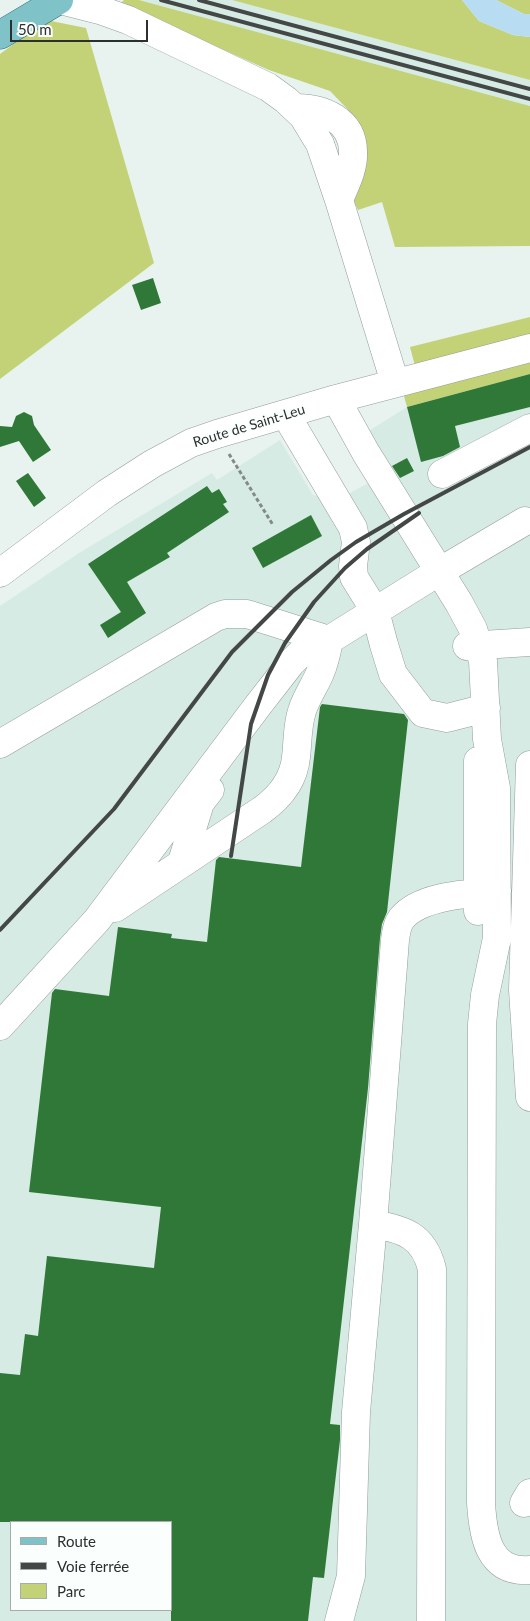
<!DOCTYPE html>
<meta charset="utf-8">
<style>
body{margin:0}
#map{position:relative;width:530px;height:1621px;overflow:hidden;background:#e8f3ef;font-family:Lato,sans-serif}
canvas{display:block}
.legend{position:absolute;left:10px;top:1521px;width:162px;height:90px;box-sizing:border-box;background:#fafffd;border:1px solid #a7acaa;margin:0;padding:6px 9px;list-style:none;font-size:15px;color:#2b2f2e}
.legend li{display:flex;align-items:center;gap:10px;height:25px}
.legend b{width:25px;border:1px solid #a7acaa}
.scale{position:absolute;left:10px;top:20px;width:138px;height:22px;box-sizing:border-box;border:2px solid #2b2f2e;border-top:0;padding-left:6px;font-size:15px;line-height:18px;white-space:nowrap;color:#2b2f2e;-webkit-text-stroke:4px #fafffd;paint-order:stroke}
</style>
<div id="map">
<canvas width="530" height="1621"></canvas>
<ul class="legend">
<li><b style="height:6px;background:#7fc2c8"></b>Route</li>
<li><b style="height:6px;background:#434847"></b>Voie ferrée</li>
<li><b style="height:14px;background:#c3d276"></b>Parc</li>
</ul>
<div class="scale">50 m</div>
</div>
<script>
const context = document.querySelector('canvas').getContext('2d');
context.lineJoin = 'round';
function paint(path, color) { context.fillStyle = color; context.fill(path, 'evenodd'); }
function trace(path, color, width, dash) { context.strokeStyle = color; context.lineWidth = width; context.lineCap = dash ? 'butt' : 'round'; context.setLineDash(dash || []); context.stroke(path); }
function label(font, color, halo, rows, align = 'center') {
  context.font = font + ' Lato,sans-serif'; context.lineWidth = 5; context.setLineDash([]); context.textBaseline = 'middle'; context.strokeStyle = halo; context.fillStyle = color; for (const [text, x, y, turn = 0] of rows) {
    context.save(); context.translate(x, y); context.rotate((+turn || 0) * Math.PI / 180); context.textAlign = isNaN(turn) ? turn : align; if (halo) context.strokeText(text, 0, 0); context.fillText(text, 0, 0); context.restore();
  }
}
const built = new Path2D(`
 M 139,0 L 232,0 L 530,80 L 530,106 Z
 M 530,374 L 530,1621 L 0,1621 L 0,606 L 79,553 L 212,473 L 217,480 L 280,440 L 313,495 L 337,500 L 374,480 L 367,432 L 407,407 ZM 11,1522 L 171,1522 L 171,1610 L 11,1610 Z`);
const green = new Path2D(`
 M 124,0 L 139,0 L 530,106 L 530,246 L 395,247 L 382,202 L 358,210 L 352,197 L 365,144 L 358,120 L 330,91 L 269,70 L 120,4 Z
 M 232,0 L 462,0 L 479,21 L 513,35 L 530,37 L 530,80 Z
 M 496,0 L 530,0 L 530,14 L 524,14 Z
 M 46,20 L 86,28 L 154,263 L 0,379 L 0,54 Z
 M 530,317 L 530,335 L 415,366 L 410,347 Z
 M 530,356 L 530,374 L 407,407 L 402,389 Z`);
const water = new Path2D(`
 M 462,0 L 496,0 L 524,14 L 530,14 L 530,37 L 513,35 L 479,21 Z`);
const building = new Path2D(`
 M 153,278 L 161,303 L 141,310 L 132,285 Z
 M 530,374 L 530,407 L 455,426 L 460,447 L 443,456 L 421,462 L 407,407 Z
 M 24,412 L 32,416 L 34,425 L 51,450 L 33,462 L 19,441 L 0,447 L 0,426 L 12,427 L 16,416 Z
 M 407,458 L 414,471 L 400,478 L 392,466 Z
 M 28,473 L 46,498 L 34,507 L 16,481 Z
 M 207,486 L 212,493 L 219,489 L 227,502 L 223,504 L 229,512 L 167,553 L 170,557 L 158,564 L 127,582 L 146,613 L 108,638 L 100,625 L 121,612 L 88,564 Z
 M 311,515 L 322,536 L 263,568 L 252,548 Z
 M 322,704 L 404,714 L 408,720 L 387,912 L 382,924 L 380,938 L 368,1088 L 330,1424 L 340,1425 L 340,1440 L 324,1578 L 313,1577 L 308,1621 L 171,1621 L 171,1522 L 0,1522 L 0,1373 L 20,1375 L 25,1334 L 38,1336 L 47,1256 L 154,1268 L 161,1207 L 29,1192 L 52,993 L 55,989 L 109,996 L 118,927 L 172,934 L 171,938 L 207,942 L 216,860 L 219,857 L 301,867 L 320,707 Z`);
const path = new Path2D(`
 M 229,454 L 273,525`);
const minor = new Path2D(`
 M 60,0 L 103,11 L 128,20 L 268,87 L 286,100 L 303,116 L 320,144 L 339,200 L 395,383
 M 296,108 C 323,108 353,120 353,152 C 354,169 345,185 339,200
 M 336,399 L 366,453 L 459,603 L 473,629 L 483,661 L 487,739 L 496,788 L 497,938 L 485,995 L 482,1024 L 481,1503 C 483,1535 488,1573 530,1570
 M 286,415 L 353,528 L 356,542 L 353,566 L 354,577 L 375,611 L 384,645 L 393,674 L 423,713 L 447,718 L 486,708
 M 442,474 L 530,428
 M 0,573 L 107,493 L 152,464 L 191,443 L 217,434 L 336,399 L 530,348
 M 467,646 L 530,642
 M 315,653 L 329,640 L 427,579 L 525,521
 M 0,744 L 216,617 L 225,614 L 247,614 L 329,640
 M 530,765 L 523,990 L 530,1097
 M 182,862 L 200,803 L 210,790
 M 115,908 L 262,810 C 280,797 294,779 296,757 C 298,741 297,726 302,711 C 306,698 315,685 320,673 C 325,662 327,651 329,640
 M 478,911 L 478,761
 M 0,1026 L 97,920 L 256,708 L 291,663 L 304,650 L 310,646 L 329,640
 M 373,1224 C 404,1229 424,1236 432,1269 L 431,1621
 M 524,1503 L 530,1493
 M 339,1621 L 351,1576 L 356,1412 L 373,1224 L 395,940 C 396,933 397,924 402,918 C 421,895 469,894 497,891`);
const major = new Path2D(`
 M 0,35 L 59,0`);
const rail = new Path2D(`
 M 161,0 L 530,99
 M 199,0 L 530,89
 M 231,856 L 251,724 L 268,675 L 285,643 L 314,602 L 345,568 L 367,549 L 419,513
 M 0,930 L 114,809 L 232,652 L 292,592 L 331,560 L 356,542 L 404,514 L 530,447`);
const streetNames = [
 ["Route de Saint-Leu",249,426,-17]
];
paint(built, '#d6ebe4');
paint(green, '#c3d276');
paint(water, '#b8ddf2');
paint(building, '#307838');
trace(minor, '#939d9a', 29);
trace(major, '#2a747a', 29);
trace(path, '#838a88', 3, [4, 2.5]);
trace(minor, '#fff', 28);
trace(major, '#7fc2c8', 28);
trace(rail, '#434847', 4);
label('14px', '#2b2f2e', '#fafffd', streetNames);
</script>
